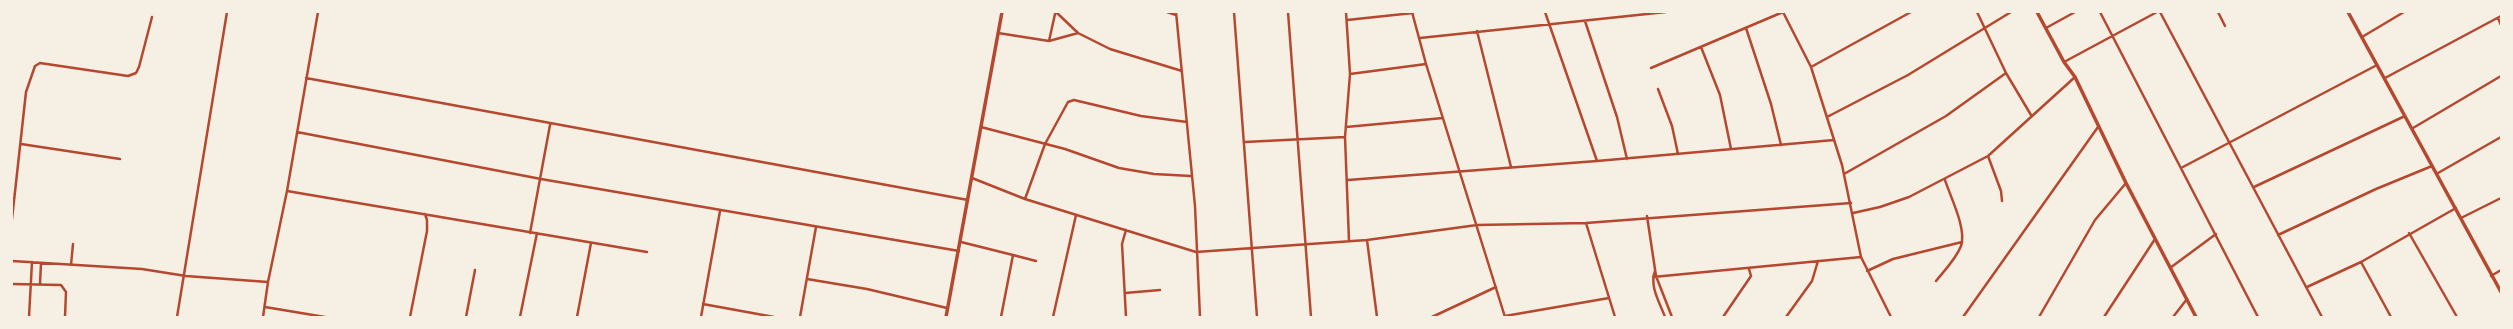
<!DOCTYPE html>
<style>
body{margin:0}
#map{position:relative;width:2513px;height:329px;overflow:hidden;background:#f6efe4;font-family:"Playfair Display",serif}
canvas{display:block}
.frame{position:absolute;inset:0;border:13px solid #f6efe4;pointer-events:none}
</style>
<div id="map">
<canvas width="2513" height="329"></canvas>
<div class="frame"></div>
</div>
<script>
const context = document.querySelector('canvas').getContext('2d');
context.lineJoin = 'round';
function trace(path, color, width, dash) { context.strokeStyle = color; context.lineWidth = width; context.lineCap = dash ? 'butt' : 'round'; context.setLineDash(dash || []); context.stroke(path); }
const minor = new Path2D(`
 M 1056,12 L 1078,33 L 1110,49 L 1182,71
 M 1167,12 L 1176,15
 M 1176,12 L 1195,206 L 1200,317
 M 1234,12 L 1257,317
 M 1288,12 L 1311,317
 M 1346,12 L 1350,74 L 1345,137 L 1349,241
 M 1412,12 L 1426,64 L 1505,317
 M 1545,12 L 1597,161
 M 1783,12 L 1811,67 L 1842,165 L 1861,257 L 1891,317
 M 1977,12 L 2006,73 L 2031,115
 M 2100,12 L 2258,317
 M 2160,12 L 2322,317
 M 2218,12 L 2225,26
 M 1055,14 L 1049,41 L 1078,33
 M 2498,18 L 2501,25
 M 1347,20 L 1413,13
 M 1585,21 L 1617,117 L 1627,159
 M 1746,28 L 1771,104 L 1781,145
 M 2046,28 L 2075,12
 M 1477,31 L 1511,167
 M 998,33 L 1049,41
 M 2362,37 L 2404,12
 M 1420,38 L 1666,12
 M 1701,47 L 1720,95 L 1731,149
 M 2064,62 L 2157,12
 M 1811,67 L 1911,12
 M 1651,68 L 1783,12
 M 1350,74 L 1426,64
 M 306,78 L 968,200
 M 2385,78 L 2501,16
 M 1658,89 L 1672,126 L 1678,154
 M 1827,117 L 1908,75 L 2011,12
 M 981,127 L 1065,149 L 1119,168 L 1154,174 L 1191,176
 M 1346,127 L 1443,118
 M 2413,128 L 2501,76
 M 297,132 L 541,179 L 959,251
 M 1245,142 L 1345,137
 M 21,144 L 120,159
 M 1988,156 L 2001,191 L 2002,201
 M 2181,168 L 2377,65
 M 2438,173 L 2501,137
 M 1844,174 L 1946,116 L 2006,73
 M 972,178 L 1025,199 L 1196,252 L 1367,240
 M 1348,180 L 1597,161 L 1834,140
 M 2254,187 L 2405,116
 M 287,191 L 647,252
 M 1025,199 L 1045,144 L 1068,102 L 1074,100 L 1141,116 L 1187,122
 M 1853,213 L 1880,207 L 1909,197 L 1988,156 L 2075,77
 M 1647,216 L 1656,276 L 1672,317
 M 2461,218 L 2501,198
 M 12,219 L 26,92 L 35,66 L 40,63 L 128,76 L 136,73 L 139,67 L 152,17
 M 1586,223 L 1615,317
 M 1126,230 L 1122,244 L 1126,317
 M 530,233 L 550,125
 M 2409,233 L 2457,317
 M 2278,235 L 2376,189 L 2432,166
 M 961,242 L 1013,255 L 1001,317
 M 1013,255 L 1036,261
 M 12,261 L 142,269 L 186,276 L 268,282
 M 2361,262 L 2391,317
 M 71,265 L 73,244
 M 2170,268 L 2216,234
 M 1655,271 C 1649,286 1660,303 1665,317
 M 1867,271 L 1893,259 L 1962,242
 M 2491,276 L 2501,270
 M 1653,277 L 1861,257
 M 807,279 L 867,289 L 947,308
 M 1936,281 C 1944,271 1956,259 1961,246 C 1967,229 1950,196 1945,180
 M 12,284 L 61,285 L 66,292 L 65,317
 M 40,284 L 41,263
 M 2307,287 L 2361,262 L 2456,208
 M 1125,293 L 1160,290
 M 703,304 L 774,317
 M 265,307 L 325,317
 M 1505,316 L 1609,298
 M 29,317 L 32,262
 M 177,317 L 227,12
 M 263,317 L 268,282 L 287,191 L 318,12
 M 410,317 L 427,231 L 427,220 L 425,214
 M 466,317 L 475,270
 M 520,317 L 537,233
 M 577,317 L 591,243
 M 701,317 L 720,211
 M 800,317 L 816,227
 M 1053,317 L 1076,215
 M 1377,317 L 1367,240 L 1477,225 L 1586,223 L 1851,203
 M 1432,317 L 1496,287
 M 1723,317 L 1751,276 L 1749,269
 M 1786,317 L 1812,281 L 1818,261
 M 1963,317 L 2098,127
 M 2039,317 L 2095,220 L 2126,183
 M 2104,317 L 2155,239
 M 2173,317 L 2187,299`);
const tertiary = new Path2D(`
 M 2037,12 L 2064,62 L 2075,77 L 2126,183 L 2196,317
 M 2348,12 L 2501,292
 M 946,317 L 1002,12`);
trace(minor, '#b5482f', 2.5);
trace(tertiary, '#b5482f', 3.5);
</script>
